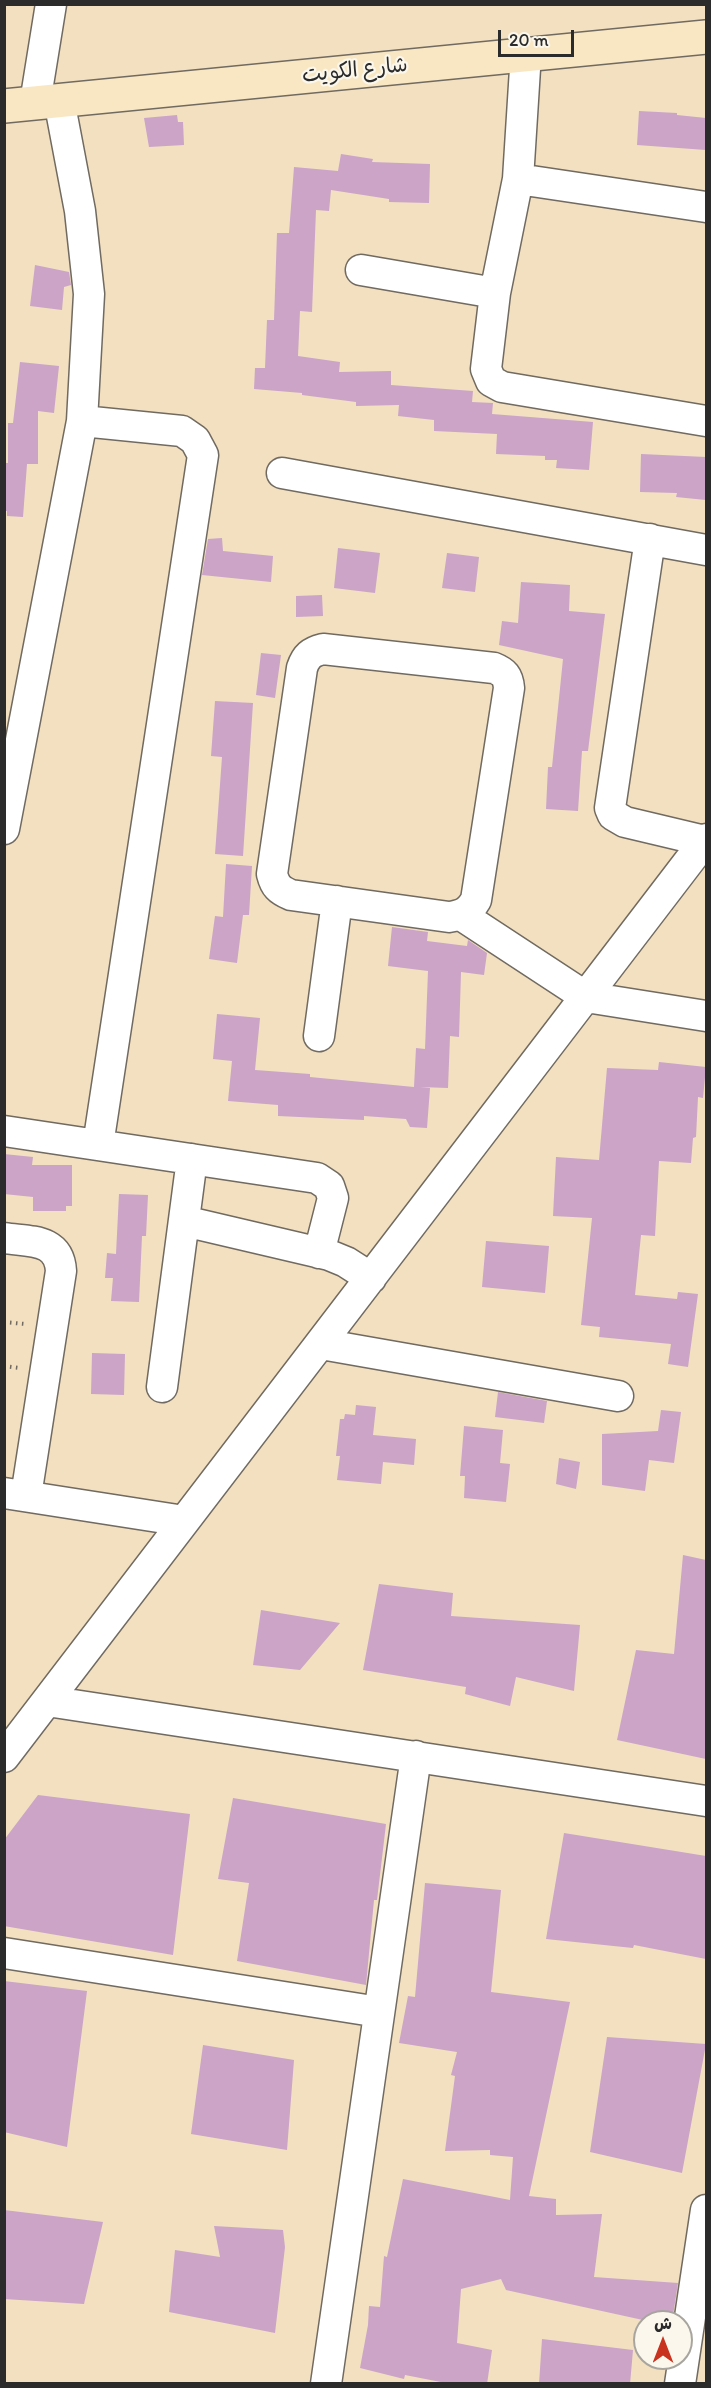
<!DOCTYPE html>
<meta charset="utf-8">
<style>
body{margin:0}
#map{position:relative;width:711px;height:2388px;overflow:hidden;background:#f2e0c1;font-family:Itim,"Playpen Sans Arabic",sans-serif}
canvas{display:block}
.frame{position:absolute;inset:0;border:6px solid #2b2b2b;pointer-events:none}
.north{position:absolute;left:633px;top:2310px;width:60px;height:60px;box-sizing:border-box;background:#fbf7ec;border:2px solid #a8a59f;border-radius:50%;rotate:0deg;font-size:16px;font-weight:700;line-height:24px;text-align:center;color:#2b2b2b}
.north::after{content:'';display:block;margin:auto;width:21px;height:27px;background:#c8321e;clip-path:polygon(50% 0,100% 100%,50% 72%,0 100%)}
.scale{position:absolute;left:498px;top:30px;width:76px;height:27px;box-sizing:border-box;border:3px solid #2b2b2b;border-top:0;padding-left:8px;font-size:18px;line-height:21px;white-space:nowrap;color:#2b2b2b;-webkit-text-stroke:4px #fbf7ec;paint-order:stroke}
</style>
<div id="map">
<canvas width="711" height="2388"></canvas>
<div class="frame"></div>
<div class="north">ش</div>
<div class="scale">20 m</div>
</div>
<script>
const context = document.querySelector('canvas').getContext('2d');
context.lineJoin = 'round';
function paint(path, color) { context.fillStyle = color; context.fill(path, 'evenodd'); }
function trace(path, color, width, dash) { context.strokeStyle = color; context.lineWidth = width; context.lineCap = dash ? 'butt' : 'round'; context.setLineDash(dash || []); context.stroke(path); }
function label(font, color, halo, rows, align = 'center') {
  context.font = font + ' Itim,"Playpen Sans Arabic",sans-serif'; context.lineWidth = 4.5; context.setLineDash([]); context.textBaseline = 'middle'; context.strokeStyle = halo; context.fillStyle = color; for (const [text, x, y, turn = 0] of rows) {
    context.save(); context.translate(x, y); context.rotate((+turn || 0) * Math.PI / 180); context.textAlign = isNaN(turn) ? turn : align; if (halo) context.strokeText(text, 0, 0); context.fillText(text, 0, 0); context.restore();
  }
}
const building = new Path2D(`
 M 639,111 L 677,113 L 677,115 L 706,118 L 706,150 L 637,145 Z
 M 177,115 L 178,122 L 183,122 L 184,145 L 149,147 L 144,118 Z
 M 341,154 L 373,159 L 372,162 L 430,164 L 429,203 L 389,202 L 389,199 L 331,190 L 329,211 L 316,210 L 312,312 L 300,311 L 298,356 L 340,362 L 339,372 L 391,371 L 391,385 L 473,391 L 472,402 L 493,403 L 492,414 L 593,422 L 589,470 L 556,468 L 557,460 L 545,460 L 545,456 L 496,454 L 497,434 L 434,431 L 434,420 L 398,416 L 399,405 L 356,406 L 356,402 L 302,395 L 302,393 L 254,389 L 255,368 L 265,368 L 267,320 L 274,320 L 277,233 L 289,233 L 294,167 L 338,171 Z
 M 35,265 L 69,272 L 71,285 L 64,287 L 62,310 L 30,306 Z
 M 20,362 L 59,366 L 54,413 L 38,411 L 38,464 L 27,464 L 23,517 L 7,516 L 7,511 L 4,511 L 4,463 L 8,463 L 8,423 L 13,423 Z
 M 641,454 L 706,457 L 706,500 L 676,497 L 677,493 L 640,492 Z
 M 222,538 L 223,551 L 273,556 L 271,582 L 202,575 L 208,539 Z
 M 338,548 L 380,553 L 375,593 L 334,588 Z
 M 447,553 L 479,557 L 475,592 L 442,588 Z
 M 521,582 L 570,585 L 569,611 L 605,614 L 588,751 L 582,751 L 578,811 L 546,809 L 548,767 L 552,767 L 563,659 L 499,645 L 502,621 L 518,623 Z
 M 322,595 L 323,616 L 296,617 L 296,596 Z
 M 261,653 L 281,655 L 275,698 L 256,695 Z
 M 215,701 L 253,703 L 243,856 L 215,854 L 222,757 L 211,756 Z
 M 226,864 L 252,866 L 249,915 L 243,915 L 237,963 L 209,959 L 215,916 L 223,917 Z
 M 392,927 L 428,932 L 427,941 L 467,946 L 468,940 L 487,953 L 484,975 L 461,972 L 459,1037 L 450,1036 L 448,1088 L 420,1087 L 430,1088 L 427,1128 L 410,1127 L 406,1119 L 364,1116 L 364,1120 L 278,1116 L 278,1105 L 228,1101 L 232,1061 L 213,1059 L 217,1014 L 260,1018 L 255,1070 L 310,1074 L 310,1077 L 414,1087 L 416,1048 L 425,1049 L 428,971 L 388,966 Z
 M 659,1062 L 706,1067 L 703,1098 L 698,1097 L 696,1137 L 693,1138 L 691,1163 L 659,1161 L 655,1236 L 641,1235 L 635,1295 L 677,1299 L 678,1292 L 698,1294 L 688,1367 L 668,1364 L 671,1344 L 599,1337 L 600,1327 L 581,1325 L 592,1218 L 553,1216 L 556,1157 L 599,1160 L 607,1068 L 658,1070 Z
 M 4,1154 L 33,1157 L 32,1165 L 72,1165 L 72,1206 L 66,1206 L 66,1211 L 33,1211 L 33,1197 L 4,1194 Z
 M 119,1194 L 148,1195 L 146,1236 L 142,1236 L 139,1302 L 111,1301 L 113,1278 L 105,1278 L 107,1253 L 116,1254 Z
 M 486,1241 L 549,1246 L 545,1293 L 482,1287 Z
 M 92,1353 L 125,1354 L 124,1395 L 91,1394 Z
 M 498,1392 L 547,1401 L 544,1423 L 495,1417 Z
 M 356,1405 L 376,1407 L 373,1435 L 416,1439 L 414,1465 L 383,1462 L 381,1484 L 337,1480 L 340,1456 L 336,1456 L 340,1419 L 344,1419 L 345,1414 L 355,1415 Z
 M 661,1410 L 681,1412 L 674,1463 L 649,1460 L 645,1491 L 602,1485 L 602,1434 L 658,1431 Z
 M 464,1426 L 503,1430 L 500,1463 L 510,1464 L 506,1502 L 464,1498 L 465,1476 L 460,1476 Z
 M 559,1458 L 580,1462 L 576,1489 L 556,1484 Z
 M 683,1555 L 706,1560 L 706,1759 L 617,1740 L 636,1650 L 674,1654 Z
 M 379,1584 L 453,1593 L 451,1616 L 580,1625 L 574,1691 L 516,1677 L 510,1706 L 465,1694 L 466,1687 L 363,1670 Z
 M 261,1610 L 340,1623 L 300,1670 L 253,1665 Z
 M 38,1795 L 190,1814 L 173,1955 L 4,1926 L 4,1840 Z
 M 233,1798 L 386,1824 L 377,1900 L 374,1900 L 366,1985 L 237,1961 L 249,1883 L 218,1879 Z
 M 564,1833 L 706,1856 L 706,1959 L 634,1945 L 633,1948 L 546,1939 Z
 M 425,1883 L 501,1890 L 491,1992 L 570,2002 L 529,2196 L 556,2199 L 556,2215 L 602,2214 L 594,2277 L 678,2283 L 672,2322 L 652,2322 L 506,2290 L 501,2279 L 461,2289 L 457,2343 L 492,2350 L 487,2384 L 451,2384 L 405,2375 L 404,2379 L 360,2368 L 368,2325 L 369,2306 L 380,2307 L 384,2256 L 387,2257 L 403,2179 L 510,2200 L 513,2157 L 490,2155 L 490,2150 L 445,2151 L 455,2076 L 451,2075 L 457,2052 L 399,2043 L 408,1996 L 415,1997 Z
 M 4,1981 L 87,1991 L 67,2147 L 4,2132 Z
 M 607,2037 L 706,2044 L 682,2173 L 590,2152 Z
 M 203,2045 L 294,2060 L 287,2150 L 191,2134 Z
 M 4,2210 L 103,2222 L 84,2304 L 4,2299 Z
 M 214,2226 L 283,2230 L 285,2247 L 275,2333 L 169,2312 L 175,2250 L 220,2257 Z
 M 542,2339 L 633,2350 L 630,2384 L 539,2384 Z`);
const path = new Path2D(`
 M 4,1322 L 25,1324
 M 4,1366 L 19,1368`);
const minor = new Path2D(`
 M 59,100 L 80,211 L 89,294 L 82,421
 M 35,103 L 51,4
 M 518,179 L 526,53
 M 706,207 L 518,179 L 495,293 L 486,369 L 491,381 L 502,387 L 706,421
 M 361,270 L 495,293
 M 282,473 L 706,550
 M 650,539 L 610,808 L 613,815 L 625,822 L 705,841
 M 323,649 L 494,668 C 504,672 508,676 509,688 L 476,900 C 469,912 463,915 449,917 L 291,895 C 279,890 275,886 272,874 L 302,668 C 306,656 311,652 323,649 Z
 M 4,829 L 82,421 L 182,431 L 195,440 L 203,455 L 98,1145
 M 461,915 L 586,997 L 706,1016
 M 319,1036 L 337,901
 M 4,1131 L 317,1178 L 329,1186 L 333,1198 L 319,1253
 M 184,1221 L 329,1255 L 346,1262 L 371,1278
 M 4,1238 C 30,1242 59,1238 61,1271 L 26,1496
 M 321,1344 L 618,1396
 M 162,1387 L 192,1159
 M 4,1493 L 184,1521
 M 47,1701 L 706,1801
 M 4,1757 L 706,839
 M 4,1953 L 379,2012
 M 326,2384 L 416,1756
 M 680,2384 L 706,2210`);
const secondary = new Path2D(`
 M 4,106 L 706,37`);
const streetNames = [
 ["شارع الكويت",355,71,-6]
];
paint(building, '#cba4c7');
trace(minor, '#716a60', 33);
trace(secondary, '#716a60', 36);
trace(path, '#716a60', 4, [1.5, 4.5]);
trace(minor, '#fff', 30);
trace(secondary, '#f9e7c3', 33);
label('21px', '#2b2b2b', '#fbf7ec', streetNames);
</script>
